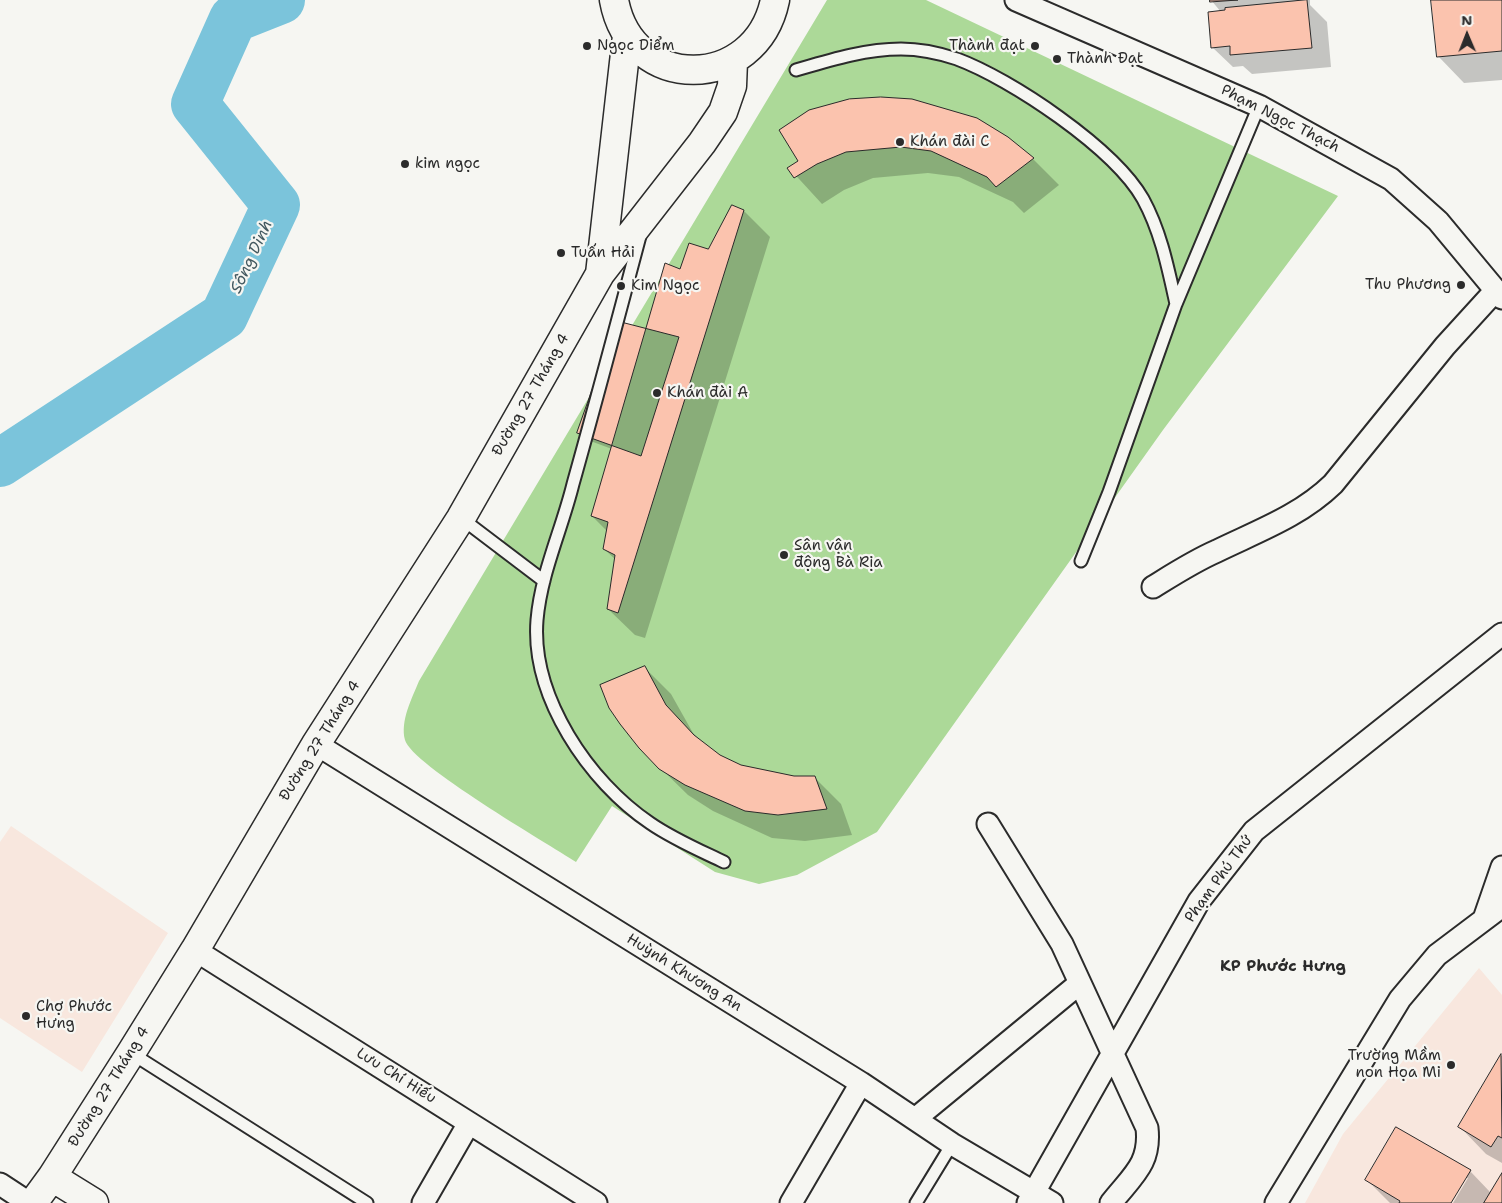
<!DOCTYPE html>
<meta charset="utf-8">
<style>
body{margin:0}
#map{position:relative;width:1502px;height:1203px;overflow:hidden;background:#f6f6f2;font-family:"Shantell Sans",sans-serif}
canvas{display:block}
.north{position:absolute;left:1442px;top:10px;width:50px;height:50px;-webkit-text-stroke:4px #f6f6f2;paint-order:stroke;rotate:359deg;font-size:14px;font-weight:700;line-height:20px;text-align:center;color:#2b2b2b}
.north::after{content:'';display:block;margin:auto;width:18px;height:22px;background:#2b2b2b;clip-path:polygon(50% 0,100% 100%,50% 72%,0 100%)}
</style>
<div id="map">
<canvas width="1502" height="1203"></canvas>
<div class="north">N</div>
</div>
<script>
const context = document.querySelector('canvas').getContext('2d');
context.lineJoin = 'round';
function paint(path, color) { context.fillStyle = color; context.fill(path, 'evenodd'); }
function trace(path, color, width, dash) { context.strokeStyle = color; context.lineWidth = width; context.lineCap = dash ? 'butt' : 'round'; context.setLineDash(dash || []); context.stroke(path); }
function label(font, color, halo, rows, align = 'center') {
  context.font = font + ' "Shantell Sans",sans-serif'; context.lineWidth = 4.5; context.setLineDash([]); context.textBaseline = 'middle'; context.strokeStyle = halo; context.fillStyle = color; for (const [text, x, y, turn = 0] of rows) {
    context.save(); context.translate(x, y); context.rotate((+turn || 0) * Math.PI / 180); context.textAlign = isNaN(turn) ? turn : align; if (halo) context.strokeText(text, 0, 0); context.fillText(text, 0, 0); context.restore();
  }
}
const built = new Path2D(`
 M 11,826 L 168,933 L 82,1072 L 0,1018 L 0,842 Z
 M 1479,968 L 1502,995 L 1502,1203 L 1305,1203 L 1343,1134 Z`);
const green = new Path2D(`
 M 827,0 L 926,0 L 1338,196 L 1163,430 L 877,832 L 797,875 L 759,884 L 715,872 L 612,806 L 576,862 C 547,843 412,765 405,740 C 400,721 412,698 419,681 Z`);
const shadow = new Path2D(`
 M 1211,0 L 1310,0 L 1310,5 L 1327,22 L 1331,67 L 1252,74 L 1243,66 L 1233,67 L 1212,47 L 1221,12 Z
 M 1432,0 L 1502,0 L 1502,80 L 1464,83 L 1438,56 Z
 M 780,130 L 1007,138 L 1033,159 L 1059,185 L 1024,213 L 1013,202 L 959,177 L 928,173 L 873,178 L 844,190 L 822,204 L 789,168 L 799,162 Z
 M 744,211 L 770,237 L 645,638 L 635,635 L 608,609 L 616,560 L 604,549 L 607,531 L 592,516 L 612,449 L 585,439 L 579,433 L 646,330 L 680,271 L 708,251 Z
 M 645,668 L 671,694 L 693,733 L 702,743 L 719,756 L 741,767 L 794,777 L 814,777 L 841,804 L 852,835 L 805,841 L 772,838 L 713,811 L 688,795 L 639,747 Z
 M 1501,1056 L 1502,1056 L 1502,1163 L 1486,1154 L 1460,1127 Z
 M 1470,1171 L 1491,1193 L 1502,1175 L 1502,1203 L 1453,1203 L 1468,1178 L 1465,1178 L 1450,1203 L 1390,1203 L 1367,1180 Z`);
const river = new Path2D(`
 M 0,463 L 224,316 L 276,205 L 195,104 L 233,19 L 281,0`);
const building = new Path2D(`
 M 1210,0 L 1238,0 L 1210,2 Z
 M 1307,0 L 1312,48 L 1230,55 L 1230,46 L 1211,48 L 1208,12 L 1225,10 L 1225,8 Z
 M 1431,0 L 1502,0 L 1502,51 L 1437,57 Z
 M 881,97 L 912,99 L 977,118 L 1008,137 L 1034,158 L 996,187 L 987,177 L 931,151 L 901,147 L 846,152 L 817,164 L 794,178 L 787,168 L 798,161 L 779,130 L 809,110 L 849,99 Z
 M 732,205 L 744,210 L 618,613 L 607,609 L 615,555 L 603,549 L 608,522 L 591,516 L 665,263 L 680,269 L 689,243 L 708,249 Z
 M 617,321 L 679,337 L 641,456 L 577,433 Z
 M 645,666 L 666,705 L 694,735 L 720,755 L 741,765 L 794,776 L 815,776 L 827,809 L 778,815 L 745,811 L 685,785 L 659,769 L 639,748 L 620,724 L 609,708 L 600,685 Z
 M 1501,1054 L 1502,1138 L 1498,1136 L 1491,1147 L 1458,1127 Z
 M 1396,1127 L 1471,1170 L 1451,1203 L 1399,1203 L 1400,1201 L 1365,1180 Z
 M 1502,1173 L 1502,1203 L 1484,1203 Z`);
const service = new Path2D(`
 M 796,70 C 830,60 865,49 901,49 C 919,49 939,53 957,59 C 1011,79 1114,148 1143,199 C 1161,232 1168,268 1176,304
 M 640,236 C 618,319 596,402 573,484 C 562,529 541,573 537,620 C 531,697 589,782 650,823 C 673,839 699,850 724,862
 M 461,518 L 544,581
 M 1081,561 L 1109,492 L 1176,304 L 1259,106
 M 131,1053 L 367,1203
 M 916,1203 L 952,1144`);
const minor = new Path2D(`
 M 1016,0 L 1259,106 L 1391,179 L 1438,221 L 1502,298
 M 1153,587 C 1174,574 1194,561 1217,551 C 1258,531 1300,516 1333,484 L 1445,346 L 1496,290
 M 316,744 L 861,1083 L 952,1144 L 1052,1203
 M 988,824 L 1062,944 L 1147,1128 C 1151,1164 1132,1176 1111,1203
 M 1484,919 L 1502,867
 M 195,950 L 596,1203
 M 915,1119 L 1080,983
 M 0,1184 L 29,1203
 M 423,1203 L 469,1123
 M 791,1203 L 861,1083
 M 1028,1203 L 1199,901 L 1254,831 L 1502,634
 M 1276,1203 L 1400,999 L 1437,955 L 1502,906`);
const tertiary = new Path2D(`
 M 614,0 C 631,94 756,92 775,0
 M 600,274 L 627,36
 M 52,1177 L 94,1203
 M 33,1203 L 52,1177 L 131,1053 L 195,950 L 316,744 L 461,518 L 600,274 L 702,143 L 723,112 L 732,86 L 733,61`);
const markers = [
 [587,46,5,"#2b2b2b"],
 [1035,46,5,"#2b2b2b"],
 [1057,59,5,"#2b2b2b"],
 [900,142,5,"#2b2b2b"],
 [405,164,5,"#2b2b2b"],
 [561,253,5,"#2b2b2b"],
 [1461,285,5,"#2b2b2b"],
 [621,286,5,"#2b2b2b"],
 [657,393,5,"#2b2b2b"],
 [784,555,5,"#2b2b2b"],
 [26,1016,5,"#2b2b2b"],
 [1451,1065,5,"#2b2b2b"]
];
const poiNames = [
 ["Ngọc Diểm",597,46],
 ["Thành đạt",1025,46,"right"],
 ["Thành Đạt",1067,59],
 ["Khán đài C",910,142],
 ["kim ngọc",415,164],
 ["Tuấn Hải",571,253],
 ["Thu Phương",1451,285,"right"],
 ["Kim Ngọc",631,286],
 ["Khán đài A",667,393],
 ["Sân vận",794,546],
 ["động Bà Rịa",794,563],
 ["Chợ Phước",36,1007],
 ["Hưng",36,1024],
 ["Trường Mầm",1441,1056,"right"],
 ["non Họa Mi",1441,1073,"right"]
];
const streetNames = [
 ["Phạm Ngọc Thạch",1280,119,27],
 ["Đường 27 Tháng 4",531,395,-60],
 ["Đường 27 Tháng 4",320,741,-58],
 ["Phạm Phú Thứ",1219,879,-54],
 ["Huỳnh Khương An",684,973,32],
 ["Lưu Chí Hiếu",396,1076,32],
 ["Đường 27 Tháng 4",109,1087,-58]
];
const waterNames = [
 ["Sông Dinh",252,257,-65]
];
const neighbourhoodNames = [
 ["KP Phước Hưng",1283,967]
];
paint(built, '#f8e7de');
paint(green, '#acd998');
paint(shadow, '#0003');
trace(river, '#7bc4db', 48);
paint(building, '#fbc3ae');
trace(building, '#2b2b2b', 1);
trace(service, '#2b2b2b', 15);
trace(minor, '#2b2b2b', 25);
trace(tertiary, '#2b2b2b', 31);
trace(service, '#f6f6f2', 11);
trace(minor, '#f6f6f2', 21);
trace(tertiary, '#f6f6f2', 28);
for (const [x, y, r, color] of markers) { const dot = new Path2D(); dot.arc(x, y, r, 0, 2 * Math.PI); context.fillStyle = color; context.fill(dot); trace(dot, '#f6f6f2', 2); }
label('15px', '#2b2b2b', '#f6f6f2', poiNames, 'left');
label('15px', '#2b2b2b', '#f6f6f2', streetNames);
label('italic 16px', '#435960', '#f6f6f2', waterNames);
label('bold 16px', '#2b2b2b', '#f6f6f2', neighbourhoodNames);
</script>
